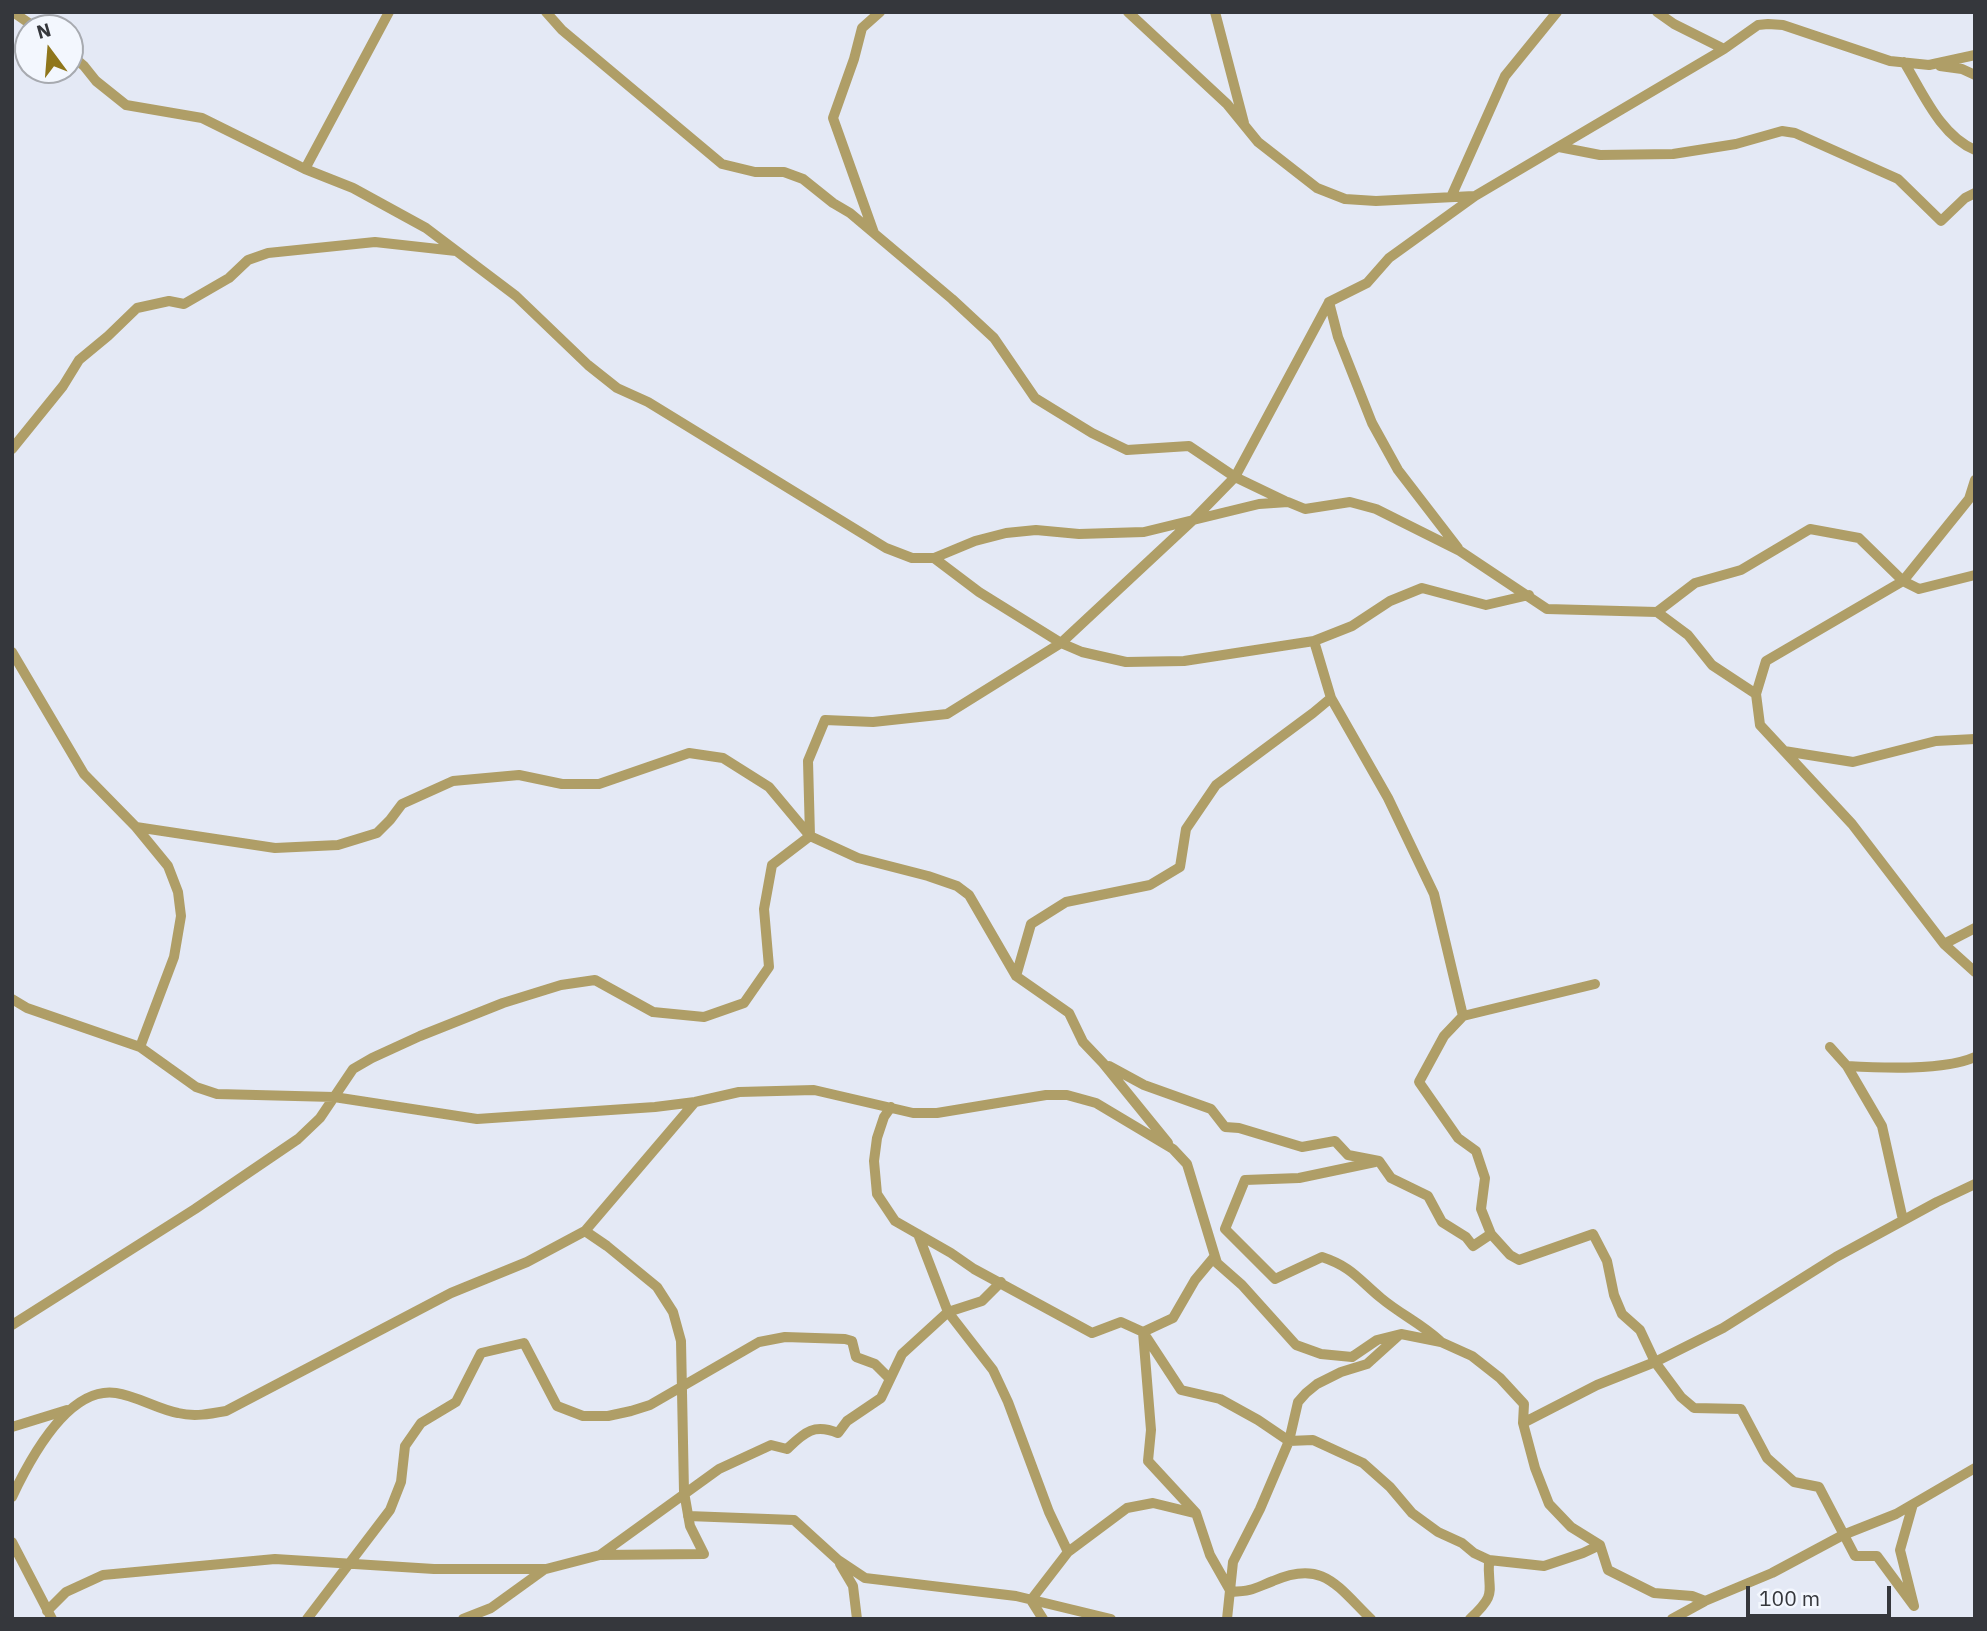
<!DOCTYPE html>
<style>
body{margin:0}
#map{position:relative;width:1987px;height:1631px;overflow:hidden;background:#e4e9f5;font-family:"IBM Plex Sans",sans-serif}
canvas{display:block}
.frame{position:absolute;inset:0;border:14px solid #35373c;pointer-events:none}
.north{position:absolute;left:14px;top:14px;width:70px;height:70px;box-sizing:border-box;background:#f3f7fe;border:2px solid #a7aab0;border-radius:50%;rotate:344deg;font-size:19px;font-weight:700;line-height:28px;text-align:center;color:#35373c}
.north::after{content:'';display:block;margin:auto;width:24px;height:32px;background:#8f761c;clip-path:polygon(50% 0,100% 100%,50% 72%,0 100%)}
.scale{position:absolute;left:1746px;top:1586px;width:145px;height:32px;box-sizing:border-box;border:4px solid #35373c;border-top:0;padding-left:9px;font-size:21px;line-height:24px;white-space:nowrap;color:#35373c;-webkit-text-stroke:5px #f3f7fe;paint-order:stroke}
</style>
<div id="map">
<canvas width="1987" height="1631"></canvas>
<div class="frame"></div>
<div class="north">N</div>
<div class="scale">100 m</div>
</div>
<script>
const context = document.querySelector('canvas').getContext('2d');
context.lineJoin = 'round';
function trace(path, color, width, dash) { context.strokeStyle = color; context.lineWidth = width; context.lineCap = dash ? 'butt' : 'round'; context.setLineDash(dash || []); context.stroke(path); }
const street = new Path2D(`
 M 13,12 L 36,28
 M 546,12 L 562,30 L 722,164 L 755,172 L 784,172 L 803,179 L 833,203 L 850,213 L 952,299 L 994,338 L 1035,398 L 1092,433 L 1127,450 L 1189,446 L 1235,477 L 1285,501
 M 1128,12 L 1227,104 L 1258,142 L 1317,188 L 1345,199 L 1376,201 L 1474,196
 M 1215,12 L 1244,123
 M 1657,12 L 1674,24 L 1724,49
 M 70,54 L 84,66 L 96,81 L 126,105 L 202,118 L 305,169 L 353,188 L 426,228 L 516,296 L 588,365 L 617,388 L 648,402 L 886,548 L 912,558 L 934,558 L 975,541 L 1006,533 L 1036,530 L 1079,534 L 1144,532 L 1259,504 L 1288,502 L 1305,509 L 1350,502 L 1376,509 L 1460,551 L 1547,609 L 1657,612 L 1688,635 L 1712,665 L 1756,694
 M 1904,62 C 1923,93 1940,135 1975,150
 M 1940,66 L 1962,69 L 1975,75
 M 1559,147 L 1600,155 L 1673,154 L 1736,144 L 1782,131 L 1795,133 L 1898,179 L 1941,221 L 1965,198 L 1975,193
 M 305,169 L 389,12
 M 1451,197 L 1505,76 L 1557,12
 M 874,233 L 833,118 L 854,59 L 862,28 L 880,12
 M 12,449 L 63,386 L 79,360 L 108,336 L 137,308 L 169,301 L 184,304 L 229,278 L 248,260 L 268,253 L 375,242 L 456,251
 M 1975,480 L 1969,499 L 1903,581 L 1766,661 L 1756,694 L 1760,725 L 1852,824 L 1944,944 L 1975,972
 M 1458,548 L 1398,470 L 1372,423 L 1338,337 L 1329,302 L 1367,283 L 1389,258 L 1475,196 L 1724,49 L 1758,25 L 1768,24 L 1783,25 L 1890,61 L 1929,65 L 1975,55
 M 934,558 L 979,592 L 1061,643 L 1082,652 L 1126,662 L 1184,661 L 1314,641 L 1352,626 L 1390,601 L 1422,588 L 1486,605 L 1529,595
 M 1657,612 L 1695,583 L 1741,570 L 1810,529 L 1859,538 L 1903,581 L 1919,589 L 1975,575
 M 12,652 L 84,774 L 136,827 L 168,866 L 178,892 L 181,916 L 174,957 L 140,1047
 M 1331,698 L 1388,798 L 1434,894 L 1463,1016
 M 1784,751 L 1853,762 L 1936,741 L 1975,739
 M 136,827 L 275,848 L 338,845 L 377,833 L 390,820 L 402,804 L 453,781 L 519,775 L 562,784 L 599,784 L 689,753 L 723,758 L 769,787 L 810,836 L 858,858 L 928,876 L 957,886 L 969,895 L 1016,976 L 1069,1013 L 1083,1042 L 1103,1063 L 1168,1143
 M 810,836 L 808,761 L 825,720 L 873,722 L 947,714 L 1061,643 L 1193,520 L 1235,477 L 1329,302
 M 1944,944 L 1975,928
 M 1016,976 L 1031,924 L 1066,902 L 1150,885 L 1180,867 L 1186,829 L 1216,785 L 1313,713 L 1331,698 L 1314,641
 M 12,999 L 27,1008 L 140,1047 L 196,1087 L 217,1094 L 334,1097 L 477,1119 L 655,1107 L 695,1102 L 739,1092 L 814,1090 L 913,1113 L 937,1113 L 1046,1095 L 1067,1095 L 1096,1103 L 1173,1149 L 1187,1164 L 1217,1263 L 1242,1285 L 1296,1345 L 1321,1354 L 1352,1357 L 1377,1340 L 1401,1334 L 1441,1342 L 1472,1356 L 1500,1378 L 1524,1404 L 1523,1423 L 1535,1468 L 1549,1504 L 1571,1527 L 1600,1545 L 1608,1570 L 1654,1593 L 1692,1596 L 1705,1601
 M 1830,1047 L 1847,1066 L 1882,1126 L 1903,1220
 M 1109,1066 L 1144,1085 L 1211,1109 L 1225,1127 L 1239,1128 L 1302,1147 L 1335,1141 L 1348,1155 L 1379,1161 L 1391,1178 L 1428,1196 L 1442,1222 L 1466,1237 L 1473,1246 L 1491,1234 L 1510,1255 L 1519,1260 L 1593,1234 L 1607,1261 L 1614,1295 L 1622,1314 L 1640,1330 L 1655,1362 L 1681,1397 L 1694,1408 L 1741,1409 L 1767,1458 L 1794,1482 L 1819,1487 L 1855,1556 L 1877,1556 L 1914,1606 L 1900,1550 L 1913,1504
 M 1847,1066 C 1881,1068 1944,1071 1975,1057
 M 891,1107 L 884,1117 L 877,1138 L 874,1161 L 877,1194 L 895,1221 L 951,1253 L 974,1269 L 1092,1333 L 1121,1322 L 1143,1332 L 1181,1390 L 1220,1399 L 1258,1420 L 1289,1441 L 1313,1440 L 1363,1463 L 1390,1487 L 1412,1513 L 1438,1532 L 1462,1543 L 1474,1553 L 1489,1560 L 1544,1566 L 1583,1553 L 1600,1545
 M 1375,1162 L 1299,1178 L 1245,1180 L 1225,1229 L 1275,1279 L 1322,1257 C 1352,1267 1358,1279 1381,1298 C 1400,1314 1422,1324 1440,1341
 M 918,1234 L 948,1312 L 993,1370 L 1008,1402 L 1049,1512 L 1068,1552
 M 1491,1234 L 1481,1209 L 1485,1178 L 1476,1151 L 1458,1138 L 1419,1082 L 1444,1036 L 1463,1016 L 1595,984
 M 1215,1256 L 1195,1280 L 1173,1318 L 1143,1332 L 1151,1430 L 1148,1461 L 1196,1513 L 1210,1555 L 1231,1592
 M 12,1325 L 195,1209 L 298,1139 L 320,1118 L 353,1069 L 372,1058 L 420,1036 L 503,1003 L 561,985 L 595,980 L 653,1012 L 704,1017 L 744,1003 L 769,967 L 764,909 L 772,865 L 810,836
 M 1523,1423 L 1597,1385 L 1655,1362 L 1723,1328 L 1836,1257 L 1937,1202 L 1975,1184
 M 12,1427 L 67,1410
 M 12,1497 C 29,1461 68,1386 116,1393 C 137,1396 157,1409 178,1413 C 194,1417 210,1414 226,1411 L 451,1293 L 527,1262 L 585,1231 L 695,1102
 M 688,1516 L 794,1520 L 838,1560 L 865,1578 L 1016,1596 L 1111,1619
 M 12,1542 L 52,1619
 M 600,1555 L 719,1469 L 771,1445 L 787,1449 C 804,1433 813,1423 838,1433 L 847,1421 L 881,1398 L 902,1354 L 948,1312 L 982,1301 L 1001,1282
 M 840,1564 L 853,1586 L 857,1619
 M 1231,1592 C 1253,1591 1253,1589 1273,1581 C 1323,1559 1337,1586 1371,1619
 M 1031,1600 L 1068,1552 L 1127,1508 L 1153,1503 L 1194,1513
 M 1031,1600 L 1043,1619
 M 47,1611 L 66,1592 L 103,1575 L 275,1559 L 434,1569 L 546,1569 L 600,1555 L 704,1554 L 690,1526 L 684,1492 L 681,1341 L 673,1312 L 657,1287 L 607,1246 L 585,1231
 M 307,1619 L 390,1510 L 401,1482 L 405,1446 L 421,1423 L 456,1402 L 481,1353 L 524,1343 L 557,1406 L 583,1416 L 608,1416 L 631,1411 L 650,1405 L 759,1342 L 785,1337 L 845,1339 L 852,1341 L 856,1357 L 875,1364 L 890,1379
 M 463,1619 L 491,1608 L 545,1569
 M 1227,1619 L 1233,1562 L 1260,1509 L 1289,1441 L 1298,1402 L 1306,1393 L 1317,1384 L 1341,1372 L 1367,1364 L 1398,1336
 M 1470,1619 C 1499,1592 1487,1593 1489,1560
 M 1672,1619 L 1705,1601 L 1772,1573 L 1843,1535 L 1896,1514 L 1975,1468`);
trace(street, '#af9e67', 10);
</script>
